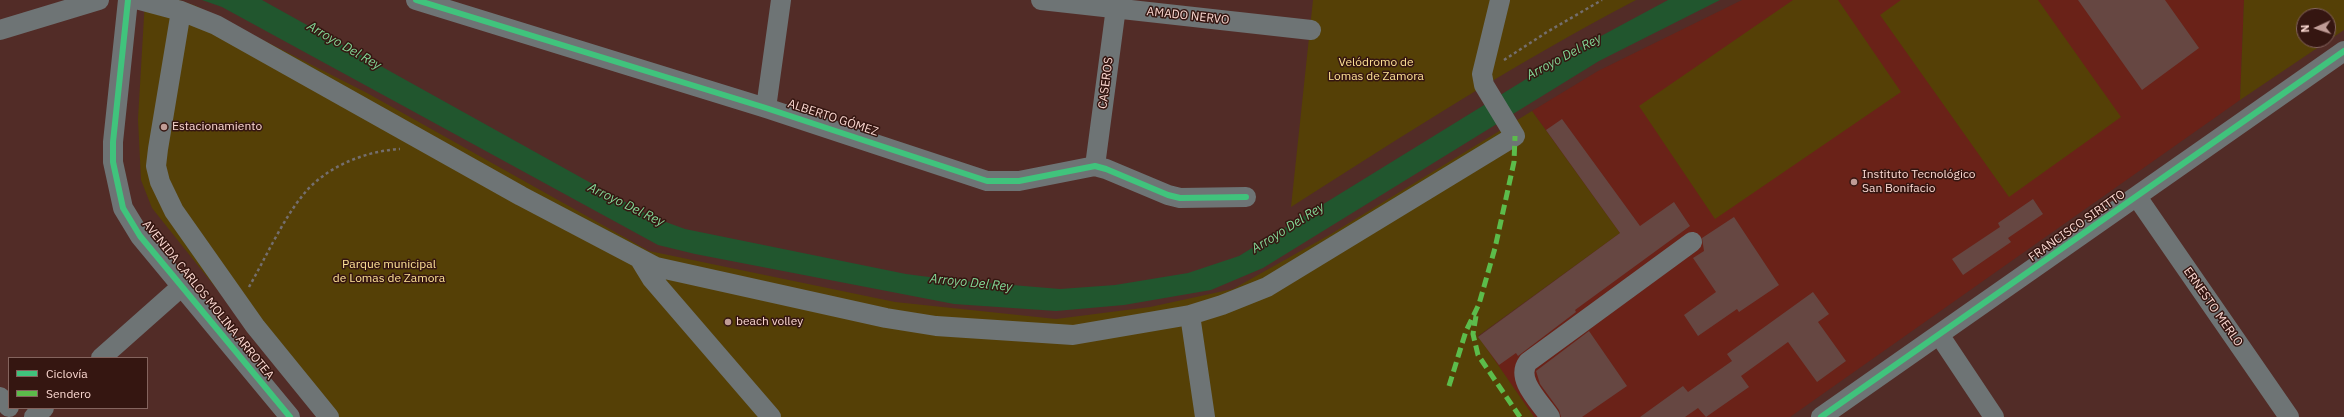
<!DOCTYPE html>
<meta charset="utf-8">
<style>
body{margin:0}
#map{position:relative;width:2344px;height:417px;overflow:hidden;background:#522c27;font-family:"IBM Plex Sans",sans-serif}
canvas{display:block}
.legend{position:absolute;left:8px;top:357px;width:140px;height:52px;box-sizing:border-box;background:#351611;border:1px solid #84645e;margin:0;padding:5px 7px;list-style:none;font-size:12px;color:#fbd8d1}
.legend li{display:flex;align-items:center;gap:8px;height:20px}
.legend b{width:20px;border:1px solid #84645e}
.north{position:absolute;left:2296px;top:8px;width:40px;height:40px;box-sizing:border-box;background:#351611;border:1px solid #84645e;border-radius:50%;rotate:267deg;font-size:11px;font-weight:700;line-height:16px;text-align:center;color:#fbd8d1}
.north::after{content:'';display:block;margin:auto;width:14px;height:18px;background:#c09c96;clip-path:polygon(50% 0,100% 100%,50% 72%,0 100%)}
</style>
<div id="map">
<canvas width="2344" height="417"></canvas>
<ul class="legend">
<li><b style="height:5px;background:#40c37c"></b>Ciclovía</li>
<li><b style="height:5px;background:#5cbc4b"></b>Sendero</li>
</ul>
<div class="north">N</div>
</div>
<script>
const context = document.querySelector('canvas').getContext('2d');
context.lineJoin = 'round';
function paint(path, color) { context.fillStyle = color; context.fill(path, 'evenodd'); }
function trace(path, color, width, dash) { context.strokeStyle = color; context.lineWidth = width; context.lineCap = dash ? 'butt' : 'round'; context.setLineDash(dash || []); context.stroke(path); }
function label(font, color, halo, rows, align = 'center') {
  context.font = font + ' "IBM Plex Sans",sans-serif'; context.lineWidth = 3; context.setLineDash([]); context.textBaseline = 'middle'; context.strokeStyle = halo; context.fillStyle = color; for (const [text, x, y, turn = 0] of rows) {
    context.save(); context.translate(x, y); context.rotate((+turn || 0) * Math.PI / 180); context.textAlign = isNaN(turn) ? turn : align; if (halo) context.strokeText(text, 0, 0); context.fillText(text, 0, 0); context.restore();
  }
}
const built = new Path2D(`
 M 1742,0 L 2244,0 L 2240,100 L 1790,417 L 1534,417 L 1478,337 L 1620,233 L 1532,111 L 1598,71 Z`);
const green = new Path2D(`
 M 145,0 L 179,0 L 196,6 L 367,93 L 649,251 L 895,302 L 1056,319 L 1150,307 L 1233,289 L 1331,234 L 1532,111 L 1620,233 L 1478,336 L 1534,417 L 319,417 L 152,208 L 141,180 L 138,119 Z
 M 1313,0 L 1636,0 C 1517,62 1404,135 1291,207 Z
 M 1793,0 L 1838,0 L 1901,92 L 1715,219 L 1639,106 Z
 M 1901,0 L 2038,0 L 2121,117 L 2009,197 L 1880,15 Z
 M 2244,0 L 2344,0 L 2344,30 L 2240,100 ZM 2304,16 L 2328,16 L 2328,40 L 2304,40 Z`);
const water = new Path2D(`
 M 202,0 L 262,0 L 652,217 L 685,229 L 906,274 L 952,280 L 1060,289 L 1115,285 L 1188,273 L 1239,256 L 1562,57 L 1668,0 L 1720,0 L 1599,61 L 1263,268 L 1211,290 L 1124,305 L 1056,311 L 954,304 L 695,254 L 658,245 L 222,7 Z`);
const building = new Path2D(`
 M 2078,0 L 2165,0 L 2199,48 L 2142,90 Z
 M 1562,119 L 1640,226 L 1674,202 L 1690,226 L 1575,310 L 1576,312 L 1518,356 L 1516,353 L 1499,365 L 1478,337 L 1620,233 L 1546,130 Z
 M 2033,199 L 2043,214 L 2008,238 L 2011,242 L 1963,275 L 1952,259 L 2000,227 L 1998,223 Z
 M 1734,217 L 1779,285 L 1739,312 L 1737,309 L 1698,336 L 1684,315 L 1716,292 L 1693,258 L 1704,251 L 1702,238 Z
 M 1813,292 L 1829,314 L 1818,322 L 1846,361 L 1817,382 L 1788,342 L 1741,376 L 1749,387 L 1706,417 L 1698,408 L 1685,417 L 1640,417 L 1683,386 L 1688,392 L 1732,361 L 1727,354 Z
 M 1589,331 L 1627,386 L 1582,417 L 1561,417 L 1559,410 L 1540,384 L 1536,371 Z`);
const path = new Path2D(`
 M 1504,60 L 1547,32 L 1602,0
 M 249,287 C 265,259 283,219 303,195 C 325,167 365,151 400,149`);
const minor = new Path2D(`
 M 128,0 L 113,142 L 113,162 L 123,208 L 140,236 L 290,417
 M 140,0 L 181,11 L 216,25 L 521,196 L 656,267 L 886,318 L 936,326 L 1073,335 L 1190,315 L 1222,305 L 1267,287 L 1515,136 L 1484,85 L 1482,74 L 1500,0
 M 416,0 L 766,108 L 987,181 L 1019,181 L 1095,166 L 1106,169 L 1168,195 L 1180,198 L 1246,197
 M 1041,0 L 1311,30
 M 181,11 L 158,149 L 156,166 L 160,182 L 174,211 L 255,326 L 329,417
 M 0,30 L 99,0
 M 766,108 L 781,0
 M 1095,166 L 1117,0
 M 2137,197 L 2289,417
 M 641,261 L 652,279 L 771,417
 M 1190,315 L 1205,417
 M 1940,336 L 1994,417
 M 101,358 L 181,287
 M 0,397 L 9,407
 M 34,417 L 44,408
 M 1550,417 C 1540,402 1515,379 1528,362 L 1692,242
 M 1821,417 L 2344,51`);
const quiet = new Path2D(`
 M 1476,316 L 1473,334 L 1478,355 L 1520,417
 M 1449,386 L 1466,331 L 1479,304 L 1495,248 L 1514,162 L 1515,136`);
const cycleway = new Path2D(`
 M 128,0 L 113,142 L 113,162 L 123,208 L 140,236 L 290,417
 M 416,0 L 766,108 L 987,181 L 1019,181 L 1095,166 L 1106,169 L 1168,195 L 1180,198 L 1246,197
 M 1821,417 L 2344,51`);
const markers = [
 [164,127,4,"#c09c96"],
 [1854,182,4,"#c09c96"],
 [728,322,4,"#c09c96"]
];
const streetNames = [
 ["AMADO NERVO",1188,16,6],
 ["CASEROS",1106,83,-83],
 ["ALBERTO GÓMEZ",833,118,18],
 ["FRANCISCO SIRITTO",2077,226,-35],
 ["AVENIDA CARLOS MOLINA ARROTEA",208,300,51],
 ["ERNESTO MERLO",2213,307,55]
];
const parkNames = [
 ["Velódromo de",1376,63],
 ["Lomas de Zamora",1376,77],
 ["Parque municipal",389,265],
 ["de Lomas de Zamora",389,279]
];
const poiNames = [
 ["Estacionamiento",172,127],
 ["Instituto Tecnológico",1862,175],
 ["San Bonifacio",1862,189],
 ["beach volley",736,322]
];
const waterNames = [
 ["Arroyo Del Rey",344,46,30],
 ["Arroyo Del Rey",1564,57,-28],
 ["Arroyo Del Rey",626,205,26],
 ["Arroyo Del Rey",1288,228,-32],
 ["Arroyo Del Rey",971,283,6]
];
paint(built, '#6a2218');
paint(green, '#554006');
paint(water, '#21562e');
paint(building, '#664742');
trace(path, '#746e6e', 2.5, [3, 3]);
trace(minor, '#6e7475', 20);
trace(quiet, '#5cbc4b', 5, [10, 5]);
trace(cycleway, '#40c37c', 6);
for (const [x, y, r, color] of markers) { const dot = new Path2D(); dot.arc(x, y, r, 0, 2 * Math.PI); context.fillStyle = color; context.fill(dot); trace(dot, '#351611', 1.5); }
label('12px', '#fbd8d1', '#351611', streetNames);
label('12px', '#fee296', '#351611', parkNames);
label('12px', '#fbd8d1', '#351611', poiNames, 'left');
label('italic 13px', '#82d796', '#351611', waterNames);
</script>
